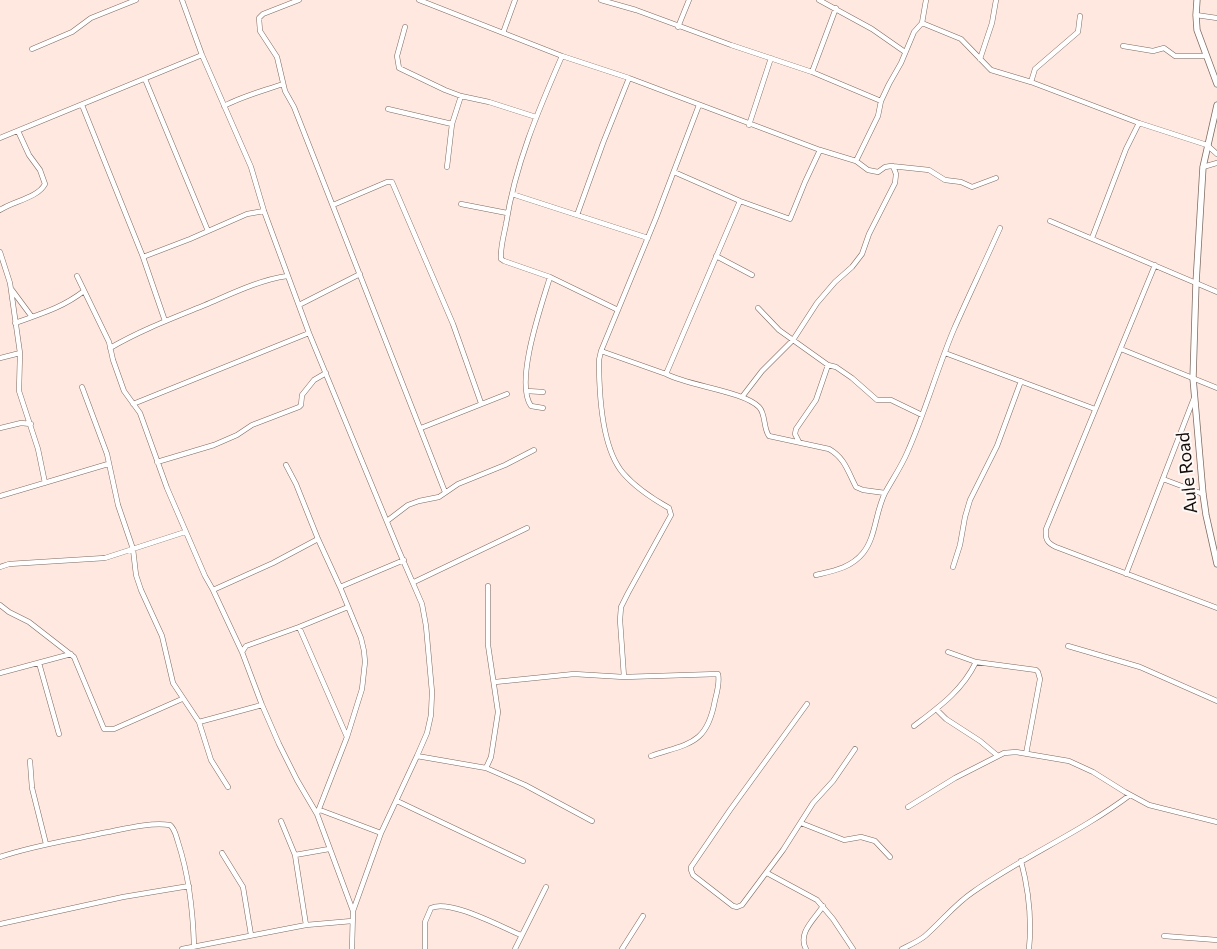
<!DOCTYPE html>
<style>
body{margin:0}
canvas{display:block;background:#fee8df}
</style>
<canvas width="1217" height="949"></canvas>
<script>
const context = document.querySelector('canvas').getContext('2d');
context.lineJoin = 'round';
function trace(path, color, width, dash) { context.strokeStyle = color; context.lineWidth = width; context.lineCap = dash ? 'butt' : 'round'; context.setLineDash(dash || []); context.stroke(path); }
function label(font, color, halo, rows, align = 'center') {
  context.font = font + ' Commissioner,sans-serif'; context.lineWidth = 4; context.setLineDash([]); context.textBaseline = 'middle'; context.strokeStyle = halo; context.fillStyle = color; for (const [text, x, y, turn = 0] of rows) {
    context.save(); context.translate(x, y); context.rotate((+turn || 0) * Math.PI / 180); context.textAlign = isNaN(turn) ? turn : align; if (halo) context.strokeText(text, 0, 0); context.fillText(text, 0, 0); context.restore();
  }
}
const street = new Path2D(`
 M 182,0 L 202,55 L 251,167 L 264,211 L 309,333 L 399,551 L 422,604 L 426,626 L 432,692 L 431,715 L 427,733 L 417,756 L 381,833 L 353,911 L 352,949
 M 299,0 L 263,14 L 259,18 L 260,31 L 277,57 L 285,91 L 294,107 L 445,492
 M 419,0 L 562,56 L 629,78 L 820,150 L 856,161 L 868,170 L 878,172 L 885,167 L 891,166 L 929,170 L 945,180 L 961,182 L 972,187 L 996,178
 M 601,0 L 636,10 L 731,45 L 812,72 L 881,101
 M 819,0 L 872,29 L 905,52
 M 1196,15 L 1217,18
 M 922,23 L 961,39 L 991,70 L 1031,82 L 1139,123 L 1207,145 L 1217,154
 M 405,27 L 397,56 L 399,68 L 445,90 L 461,96 L 489,102 L 536,117
 M 678,27 L 689,0
 M 503,33 L 515,0
 M 1123,46 L 1153,51 L 1164,48 L 1175,56 L 1206,56
 M 32,49 L 72,32 L 91,18 L 136,0
 M 562,56 C 538,111 515,165 506,224 C 504,235 500,248 501,259 L 504,261 L 550,277 L 618,310
 M 980,59 L 992,23 L 996,0
 M 812,72 L 836,8
 M 145,79 L 208,231
 M 1031,82 L 1035,69 L 1078,32 L 1080,16
 M 82,105 L 143,257 L 165,321
 M 224,106 C 243,96 263,91 283,84
 M 388,109 L 452,124
 M 749,125 L 771,58
 M 0,138 L 202,55
 M 856,161 L 878,116 L 881,101 L 889,84 L 901,63 L 914,32 L 922,23 L 926,0
 M 447,167 L 452,124 L 461,96
 M 1203,167 L 1217,163
 M 674,172 L 740,201 L 790,219 L 805,182 L 820,150
 M 512,194 L 648,238
 M 461,204 L 507,213
 M 333,205 L 387,182 L 392,182 L 453,324 L 481,403
 M 0,210 C 13,201 38,198 45,184 L 40,170 L 29,155 L 18,131
 M 577,215 L 603,143 L 629,78
 M 1050,221 L 1217,292
 M 1092,238 L 1126,149 L 1139,123
 M 0,252 L 10,283 L 20,353 L 19,391 L 38,449 L 45,483
 M 716,256 L 752,275
 M 143,257 L 190,239 L 247,214 L 264,211
 M 1155,265 L 1046,529 C 1045,539 1047,543 1056,547 L 1217,608
 M 77,276 L 109,342 L 113,360 L 124,391 L 140,413 L 167,488 L 205,576 L 213,590
 M 12,290 L 32,317
 M 299,305 L 360,274
 M 758,308 L 779,330 L 828,365 L 836,367 L 852,378 L 877,400 L 891,400 L 922,415
 M 15,323 C 40,314 62,308 84,291
 M 110,348 C 141,330 173,318 205,305 C 231,294 259,280 287,276
 M 1121,349 L 1217,388
 M 601,351 L 666,374 L 740,201
 M 945,353 L 1095,409
 M 0,358 L 20,353
 M 666,374 C 689,386 743,391 759,407 C 766,414 763,428 769,436 L 829,449 C 845,458 848,472 856,487 L 863,490 L 885,493
 M 82,387 L 107,454 L 118,505 L 133,549 L 136,575 L 141,590 L 162,636 L 173,683 L 199,722 L 211,760 L 228,787
 M 527,391 L 543,392
 M 742,397 L 762,371 L 793,340 L 817,303 L 835,282 L 852,267 L 862,254 L 869,234 L 895,183 L 896,174 L 893,166
 M 133,404 L 309,333
 M 543,408 L 531,406 C 514,382 542,304 550,277
 M 0,428 L 21,423 L 31,424
 M 421,428 L 507,394
 M 799,442 L 795,434 L 796,429 L 816,400 L 828,365
 M 157,462 L 214,445 L 237,435 L 252,425 L 299,407 L 301,405 L 302,395 L 314,380 L 326,373
 M 286,465 L 296,484 L 318,539 L 340,587 L 361,638 L 364,651 L 365,662 L 362,689 L 347,737 L 317,814
 M 1163,479 L 1203,494
 M 0,496 L 108,464
 M 387,521 L 408,505 L 419,501 L 439,497 L 458,484 L 505,465 L 534,450
 M 318,539 L 273,563 L 213,590 L 242,652 L 262,705 L 279,744 L 297,780 L 317,814 L 353,911
 M 0,567 L 9,564 L 105,558 L 185,532
 M 953,567 L 960,545 L 965,517 L 970,500 L 997,446 L 1021,381
 M 1126,574 L 1194,398
 M 816,575 C 833,571 851,568 863,553 C 876,537 875,513 885,493 C 892,480 901,467 907,453 C 925,413 937,369 954,329 C 969,295 985,262 1000,228
 M 414,582 L 527,528
 M 340,587 L 404,560
 M 0,605 L 9,612 L 29,622 L 74,657 L 104,729 L 114,729 L 182,699
 M 299,627 L 347,737
 M 1068,646 L 1140,667 L 1217,701
 M 242,652 L 246,646 L 299,627 L 348,607
 M 948,652 L 976,662 L 1036,670 L 1038,672 L 1040,679 L 1026,754
 M 39,663 L 59,734
 M 0,673 L 71,654
 M 624,677 L 620,620 L 621,607 L 628,593 L 671,515 L 669,508 C 653,499 635,487 623,473 C 601,447 599,393 599,360 L 601,351 L 656,218 L 699,105
 M 495,682 L 574,674 L 624,677 L 718,674 C 720,682 717,692 715,700 C 707,745 689,743 651,756
 M 807,704 L 730,810 L 691,867 L 691,870 L 693,875 L 733,906 L 737,907 L 742,905 L 783,850 L 813,803 L 833,781 L 855,749
 M 936,709 L 946,719 L 980,741 L 998,756
 M 199,722 L 262,705
 M 914,726 C 939,707 962,691 976,662
 M 417,756 L 486,768 L 525,785 L 592,821
 M 30,761 L 32,788 L 46,844
 M 486,768 L 491,757 L 498,712 L 488,645 L 488,586
 M 397,801 L 523,861
 M 908,807 L 955,778 L 1004,753 L 1016,752 L 1069,761 L 1093,772 L 1125,792 L 1149,805 L 1217,822
 M 320,810 L 381,833
 M 281,821 L 295,855 L 306,925
 M 801,823 L 844,840 L 861,837 L 875,841 L 890,857
 M 222,853 L 243,887 L 251,935
 M 295,855 L 329,849
 M 0,857 C 32,846 65,841 98,834 C 121,830 147,822 170,825 C 175,829 176,836 178,842 C 189,876 193,910 194,946
 M 1021,861 C 1029,891 1032,918 1029,949
 M 767,873 L 817,900 L 833,919 L 853,949
 M 0,924 L 123,897 L 189,886
 M 1164,936 L 1217,940
 M 182,949 L 306,925 L 352,921
 M 425,949 L 425,922 L 431,908 C 450,899 501,927 521,935
 M 515,949 L 546,887
 M 622,949 L 643,916
 M 806,949 C 797,933 815,919 823,906
 M 902,949 C 910,945 919,941 925,936 C 942,921 955,904 973,892 C 1024,856 1081,832 1130,795`);
const secondary = new Path2D(`
 M 1197,0 L 1196,15 L 1197,30 L 1217,84
 M 1217,105 L 1203,167 L 1196,283 L 1193,378 L 1203,494 L 1206,515 L 1217,564`);
const streetNames = [
 ["Aule Road",1187,473,-96]
];
trace(street, '#7d6a62', 5.5);
trace(secondary, '#7d6a62', 7);
trace(street, '#fff', 4.5);
trace(secondary, '#fff', 5.5);
label('18px', '#140d0a', '#fef9f7', streetNames);
</script>
